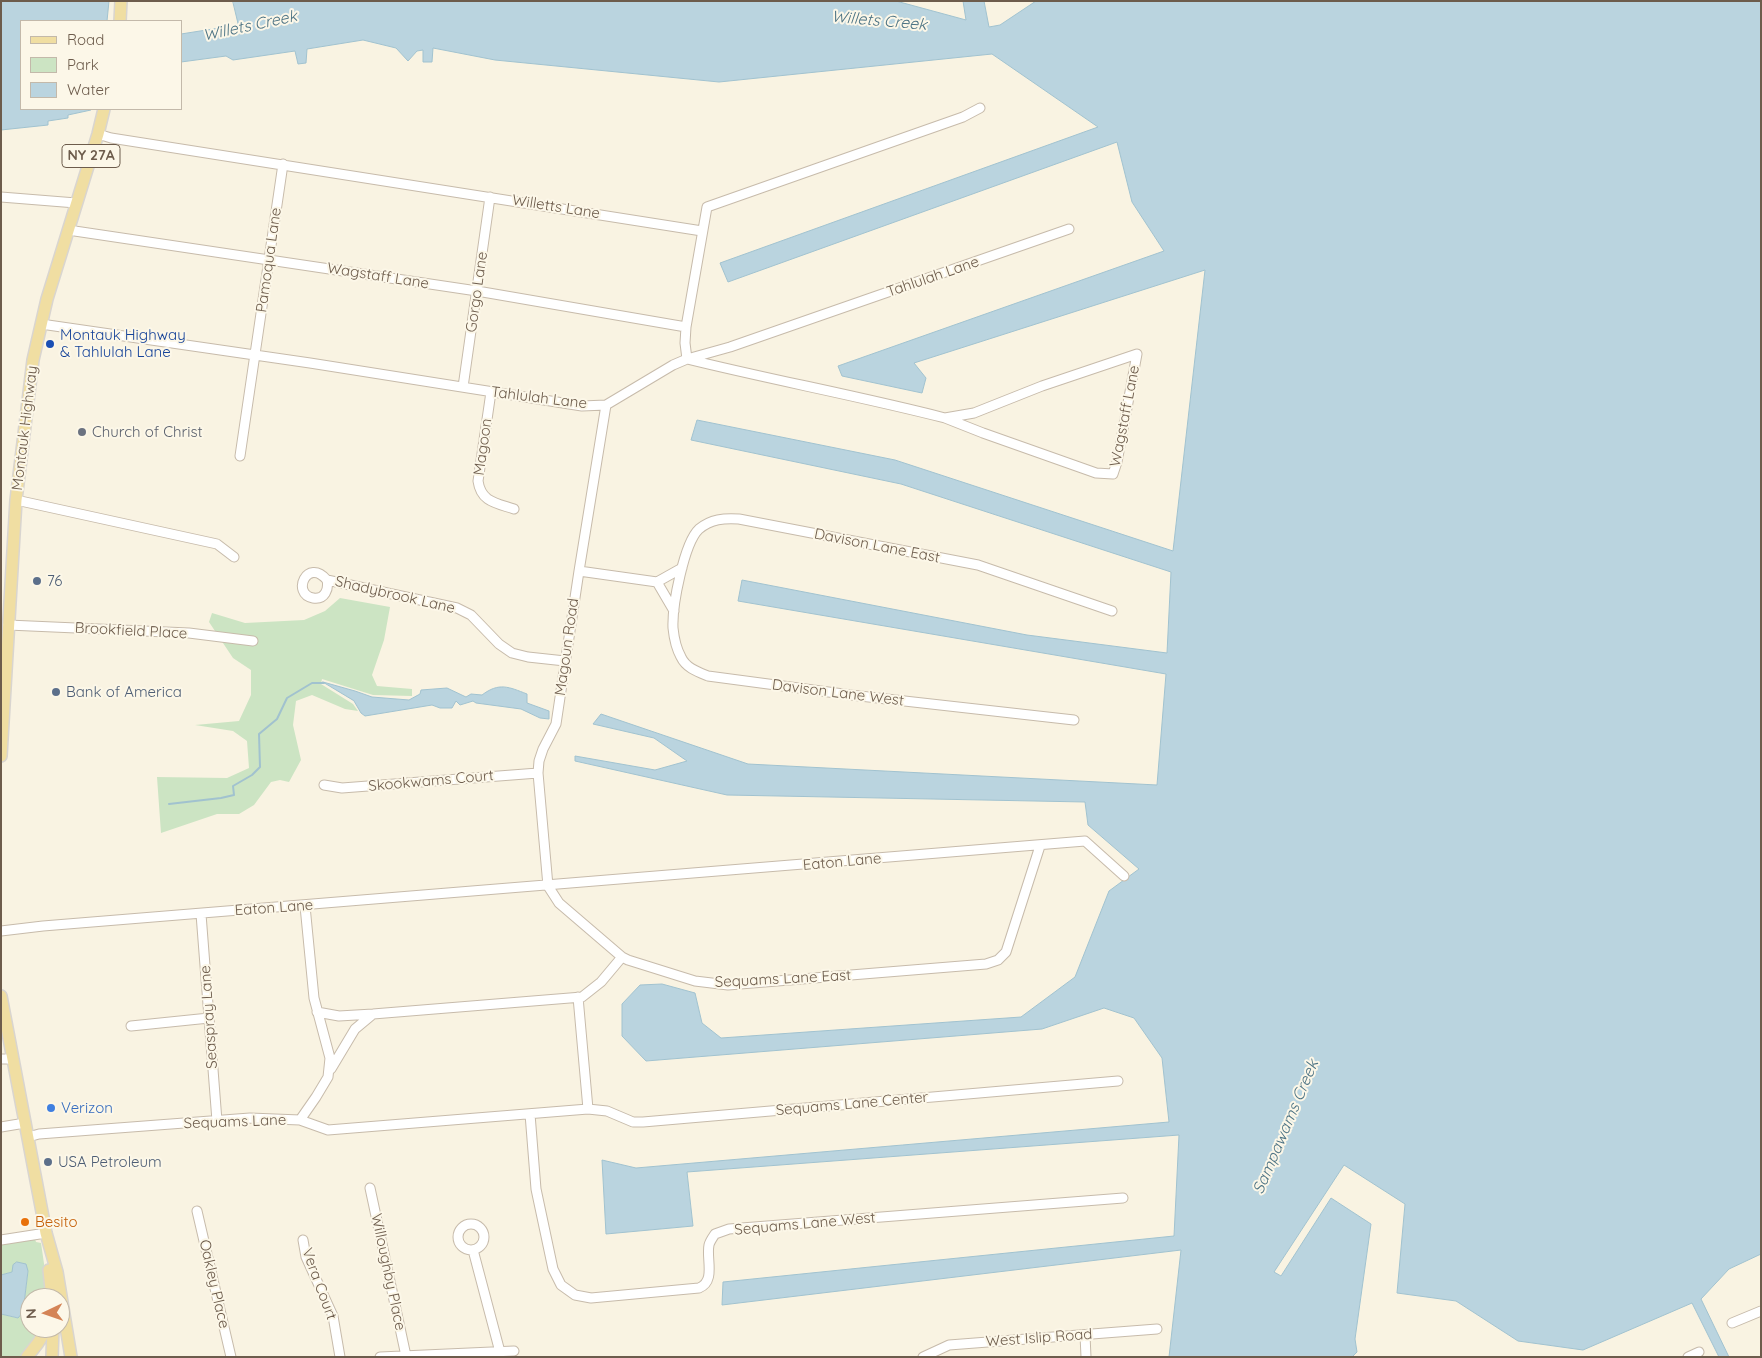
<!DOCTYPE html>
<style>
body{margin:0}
#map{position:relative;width:1762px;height:1358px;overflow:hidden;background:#f9f3e2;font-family:Quicksand,sans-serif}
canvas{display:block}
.frame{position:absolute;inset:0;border:2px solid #6d5c4c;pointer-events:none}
.legend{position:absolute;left:20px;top:20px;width:162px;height:90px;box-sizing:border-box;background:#fcf7e8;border:1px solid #c3b9aa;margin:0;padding:6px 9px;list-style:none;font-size:15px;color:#6d5c4c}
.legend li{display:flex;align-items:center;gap:10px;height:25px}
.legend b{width:25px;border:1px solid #c3b9aa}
.north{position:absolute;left:20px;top:1288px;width:50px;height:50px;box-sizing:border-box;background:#fcf7e8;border:1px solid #c3b9aa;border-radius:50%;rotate:267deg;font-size:14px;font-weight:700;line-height:20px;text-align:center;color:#6d5c4c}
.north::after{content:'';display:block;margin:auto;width:18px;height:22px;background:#d48456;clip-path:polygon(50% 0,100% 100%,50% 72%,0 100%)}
</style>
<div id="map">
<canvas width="1762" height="1358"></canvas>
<div class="frame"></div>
<ul class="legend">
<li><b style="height:6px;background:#f0dea2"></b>Road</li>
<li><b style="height:14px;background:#cce4c3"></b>Park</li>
<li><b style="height:14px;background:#bad4df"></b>Water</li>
</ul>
<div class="north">N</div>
</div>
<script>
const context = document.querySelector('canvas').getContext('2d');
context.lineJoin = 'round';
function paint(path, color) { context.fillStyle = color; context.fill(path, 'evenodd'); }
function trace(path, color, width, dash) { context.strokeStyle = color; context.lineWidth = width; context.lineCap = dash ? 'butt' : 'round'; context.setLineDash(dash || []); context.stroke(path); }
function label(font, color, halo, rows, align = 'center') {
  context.font = font + ' Quicksand,sans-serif'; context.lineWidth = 4; context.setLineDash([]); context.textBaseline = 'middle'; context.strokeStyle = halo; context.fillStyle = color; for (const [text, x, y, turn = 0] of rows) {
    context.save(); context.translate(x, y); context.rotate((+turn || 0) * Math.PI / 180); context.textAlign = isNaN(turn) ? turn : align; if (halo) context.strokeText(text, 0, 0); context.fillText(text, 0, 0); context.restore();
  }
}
const green = new Path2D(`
 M 340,598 L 390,607 L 384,640 L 372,675 L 377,686 L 412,689 L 412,696 L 373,695 L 322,679 L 321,684 L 353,704 L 358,711 L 345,709 L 312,695 L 296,701 L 293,725 L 301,760 L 289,782 L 280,780 L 271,782 L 254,805 L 239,814 L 217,814 L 161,833 L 157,777 L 227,778 L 249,768 L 247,741 L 233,731 L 195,725 L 239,721 L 251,695 L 251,670 L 233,658 L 209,622 L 212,613 L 245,623 L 304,620 L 325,611 Z
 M 35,1239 L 36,1242 L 41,1243 L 49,1298 L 30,1298 L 30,1328 L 43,1328 L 22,1357 L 1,1357 L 1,1314 L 17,1318 L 23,1312 L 28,1271 L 12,1272 L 1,1275 L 1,1244 Z`);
const water = new Path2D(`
 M 1,1 L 109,1 L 107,21 L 21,21 L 21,109 L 91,109 L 91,110 L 68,115 L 68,118 L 48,121 L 48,125 L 1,130 Z
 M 233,1 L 896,1 L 966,20 L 963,1 L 984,1 L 989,27 L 1000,25 L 1036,1 L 1761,1 L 1761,1254 L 1729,1269 L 1701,1299 L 1729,1357 L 1719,1357 L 1692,1303 L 1583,1350 L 1518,1341 L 1456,1301 L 1397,1293 L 1405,1204 L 1344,1165 L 1274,1272 L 1281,1276 L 1331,1198 L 1371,1224 L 1355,1339 L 1357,1352 L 1352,1357 L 1169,1357 L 1181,1250 L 722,1305 L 723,1282 L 1174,1236 L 1179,1135 L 687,1172 L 693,1226 L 606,1234 L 602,1160 L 636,1168 L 1169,1122 L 1162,1058 L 1134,1018 L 1104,1008 L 1042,1029 L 646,1061 L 622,1036 L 622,1004 L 640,985 L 662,984 L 695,993 L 702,1023 L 721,1038 L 1021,1017 L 1075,977 L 1109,891 L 1139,869 L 1088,825 L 1085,802 L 727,795 L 575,761 L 575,756 L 655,770 L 687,761 L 654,738 L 593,724 L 601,714 L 748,764 L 1157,785 L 1166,674 L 738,601 L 742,580 L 1027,635 L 1167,653 L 1171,572 L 901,484 L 691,440 L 697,420 L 895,460 L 1173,551 L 1205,270 L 914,363 L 926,378 L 922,393 L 842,376 L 838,366 L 1164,251 L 1132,202 L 1117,142 L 728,282 L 720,263 L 1098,127 L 992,54 L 719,82 L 495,60 L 433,48 L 432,62 L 423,62 L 423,50 L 417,51 L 408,61 L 396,48 L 363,40 L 307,49 L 306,63 L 298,64 L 295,51 L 233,60 L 226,56 L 181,62 L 181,34 L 238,25 Z
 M 323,682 L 355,691 L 372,697 L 409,700 L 420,694 L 421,690 L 447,688 L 466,697 L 471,694 L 482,695 C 499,682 509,687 527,694 L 527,703 L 549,711 L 549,719 L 540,718 L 521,709 L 476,703 L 473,701 L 460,705 L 456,701 L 452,708 L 440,708 L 432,705 L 365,716 L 361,713 L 354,701 Z
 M 17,1262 L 26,1264 L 28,1271 L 23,1312 L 18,1318 L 1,1314 L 1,1275 L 12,1272 L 13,1265 Z`);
const stream = new Path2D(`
 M 169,804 L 221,798 L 234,795 L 233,786 L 252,775 L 260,767 L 259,734 L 277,719 L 287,698 L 312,683 L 324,683`);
const minor = new Path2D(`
 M 98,134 L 111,138 L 702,231
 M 1,197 L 76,203
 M 68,230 L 477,291 L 686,327
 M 41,324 L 310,363 L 582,406 L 606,405 L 673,365 L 687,359 L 730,347 L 1069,229
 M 1137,354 L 1117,462 L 1113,474 L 1096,473 L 983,433 L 945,418 L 974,413 L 1042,386 Z
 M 463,387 L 490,197
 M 491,392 L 478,481 C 481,502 496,503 514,509
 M 606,405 L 579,571 L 556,724 L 543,749 L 539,761 L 538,773 L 548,886 L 559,903 L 622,957 L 628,960 L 695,981 L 728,985 L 986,964 L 998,960 L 1006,952 L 1040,846
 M 945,418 C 859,396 772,380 687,359 L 685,343 L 686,327 L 707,207 L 963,117 L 980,108
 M 240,456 L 283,164
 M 16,500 L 217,544 L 234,557
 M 579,571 L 657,582 L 674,611
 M 327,580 C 329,589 325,600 313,598 C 291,594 307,557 327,580 L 457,608 L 471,615 L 499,644 L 512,653 L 528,657 L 565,661
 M 657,582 L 682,568
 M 8,625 L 189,633 L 253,641
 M 1074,720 L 851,695 L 708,676 C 698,672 686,668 681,657 C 676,648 674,638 673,628 C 672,606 684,543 699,529 C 711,519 724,518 739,519 L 978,565 L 1112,611
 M 324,785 L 342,788 L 538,773
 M 201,914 L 217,1121
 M 1,931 L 43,926 L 1085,841 L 1124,876
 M 578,997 L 588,1109
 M 317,1012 L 339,1016 L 373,1014 L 582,997 L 601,982 L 622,957
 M 131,1026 L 209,1018
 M 1,1059 L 13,1059
 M 331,1069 L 355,1029 L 373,1014
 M 530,1114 L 536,1189 L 553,1269 L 561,1285 L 575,1295 L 591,1298 L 699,1288 C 716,1281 706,1259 709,1245 C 710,1241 713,1237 715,1234 L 729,1229 L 1123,1198
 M 300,1120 L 316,1097 L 328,1077 L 330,1058 L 314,998 L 305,906
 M 1,1127 L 25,1123
 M 28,1137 L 39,1134 L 250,1118 L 300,1120 L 328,1130 L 588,1109 L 607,1111 L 633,1122 L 643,1122 L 1118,1081
 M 370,1188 L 406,1356
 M 197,1211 L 231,1357
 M458 1237a13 13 0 1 1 26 0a13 13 0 1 1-26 0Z
 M 1,1240 L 46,1233
 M 303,1240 L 306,1257 L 333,1316 L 340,1357
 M 473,1250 L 500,1352
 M 1732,1323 L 1761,1311
 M 1085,1335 L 1086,1357
 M 380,1357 L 514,1351
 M 923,1357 L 949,1345 L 1157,1329
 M 1688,1357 L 1699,1352`);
const major = new Path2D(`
 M 120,21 L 121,1
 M 1,756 L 16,500 L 33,360 L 47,299 L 98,134 L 104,109
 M 1,996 L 46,1233 L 57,1272 L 71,1357
 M 49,1270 L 52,1298
 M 27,1357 L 38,1343 L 47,1328
 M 52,1357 L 53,1328`);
const markers = [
 [50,344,5,"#1a4fb4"],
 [82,432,5,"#6b7280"],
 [37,581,5,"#5c6f8a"],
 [56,692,5,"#5c6f8a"],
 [51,1108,5,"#3f7fe0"],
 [48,1162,5,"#5c6f8a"],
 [25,1222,5,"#e8710a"]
];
const shields = [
 [91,156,58]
];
const shieldNames = [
 ["NY 27A",91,156]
];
const streetNames = [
 ["Willetts Lane",556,207,9],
 ["Pamoqua Lane",269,260,-82],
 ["Wagstaff Lane",378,276,9],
 ["Tahlulah Lane",933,277,-19],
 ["Gorgo Lane",477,292,-82],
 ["Tahlulah Lane",539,398,7],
 ["Wagstaff Lane",1125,416,-79],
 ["Montauk Highway",25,428,-83],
 ["Magoon",483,447,-82],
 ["Davison Lane East",877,546,11],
 ["Shadybrook Lane",395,595,13],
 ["Brookfield Place",131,631,3],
 ["Magoun Road",567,647,-82],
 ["Davison Lane West",838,693,7],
 ["Skookwams Court",431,781,-5],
 ["Eaton Lane",842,862,-5],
 ["Eaton Lane",274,908,-4],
 ["Sequams Lane East",783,979,-3],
 ["Seaspray Lane",209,1017,-94],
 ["Sequams Lane Center",852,1104,-5],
 ["Sequams Lane",235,1122,-2],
 ["Sequams Lane West",805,1224,-5],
 ["Willoughby Place",388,1272,78],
 ["Oakley Place",214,1284,77],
 ["Vera Court",319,1284,70],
 ["West Islip Road",1039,1338,-4]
];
const transitNames = [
 ["Montauk Highway",60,335],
 ["& Tahlulah Lane",60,352]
];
const worshipNames = [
 ["Church of Christ",92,432]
];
const serviceNames = [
 ["76",47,581],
 ["Bank of America",66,692],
 ["USA Petroleum",58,1162]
];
const shopNames = [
 ["Verizon",61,1108]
];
const foodNames = [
 ["Besito",35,1222]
];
const waterNames = [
 ["Willets Creek",879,21,5],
 ["Willets Creek",250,26,-12],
 ["Sampawams Creek",1286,1127,-67]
];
paint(green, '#cce4c3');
paint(water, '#bad4df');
trace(water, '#a1c2cf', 1);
trace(stream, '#a1c2cf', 2);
trace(minor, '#c7bbab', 11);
trace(major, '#d9d5d0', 14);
trace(minor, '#fff', 9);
trace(major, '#f0dea2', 11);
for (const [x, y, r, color] of markers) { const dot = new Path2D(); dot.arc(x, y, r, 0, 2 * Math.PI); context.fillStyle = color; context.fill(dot); trace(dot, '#fcf7e8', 2); }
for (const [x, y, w] of shields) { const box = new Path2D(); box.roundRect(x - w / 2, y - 11.5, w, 23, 4); context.fillStyle = '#fcf7e8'; context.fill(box); trace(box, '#6d5c4c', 1); }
label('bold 14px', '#6d5c4c', null, shieldNames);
label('15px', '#6d5c4c', '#fcf7e8', streetNames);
label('15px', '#164399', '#fcf7e8', transitNames, 'left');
label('15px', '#5b616d', '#fcf7e8', worshipNames, 'left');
label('15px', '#4e5e75', '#fcf7e8', serviceNames, 'left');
label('15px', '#366cbe', '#fcf7e8', shopNames, 'left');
label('15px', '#c56008', '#fcf7e8', foodNames, 'left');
label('italic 16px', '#4c7384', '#fcf7e8', waterNames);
</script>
